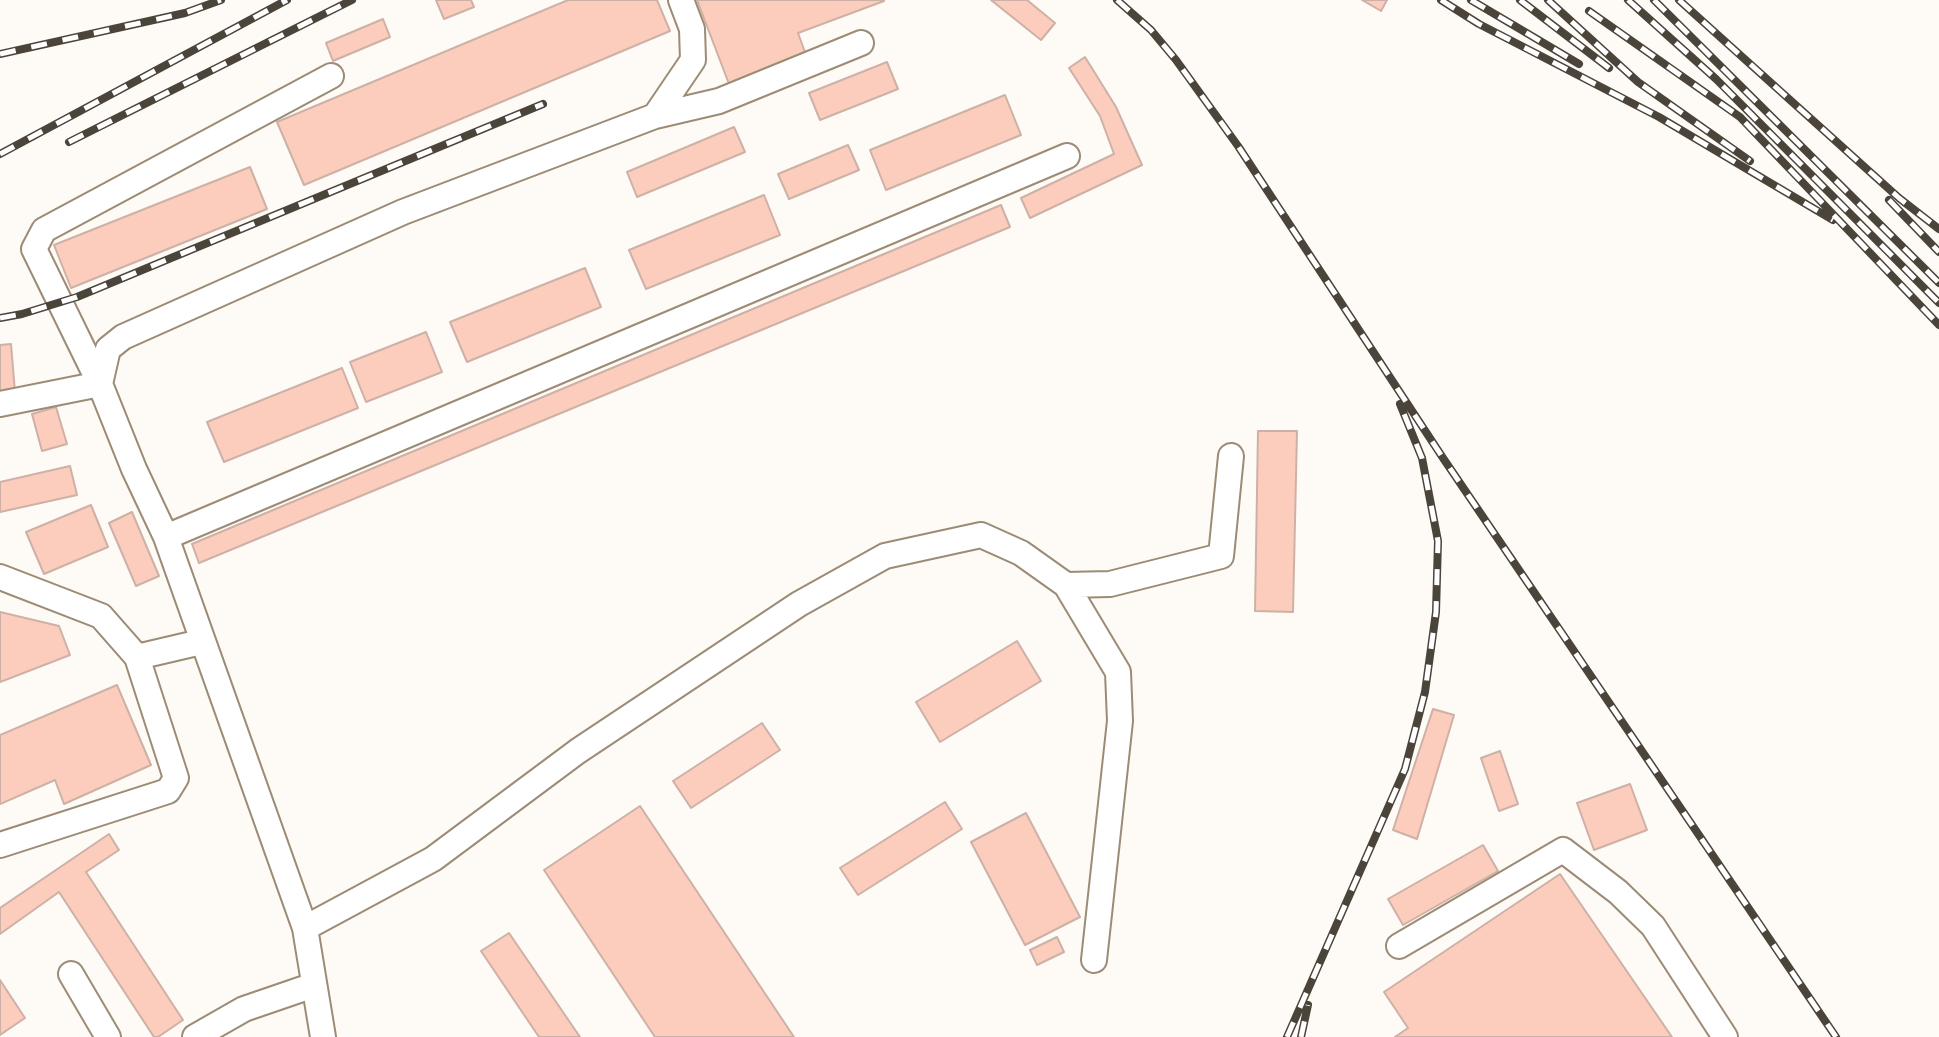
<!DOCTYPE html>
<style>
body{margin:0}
canvas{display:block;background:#fefaf5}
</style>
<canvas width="1939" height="1037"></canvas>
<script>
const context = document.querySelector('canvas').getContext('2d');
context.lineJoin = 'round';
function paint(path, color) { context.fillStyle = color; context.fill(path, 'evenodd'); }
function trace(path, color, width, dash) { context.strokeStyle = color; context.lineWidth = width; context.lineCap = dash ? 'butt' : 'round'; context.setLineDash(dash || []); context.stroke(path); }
const building = new Path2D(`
 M 436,0 L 471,0 L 474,7 L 444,19 Z
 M 568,0 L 657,0 L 670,31 L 304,185 L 277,122 Z
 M 697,0 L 884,0 L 884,1 L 798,33 L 806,55 L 729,84 Z
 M 991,0 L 1027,0 L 1055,23 L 1041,40 Z
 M 1362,0 L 1387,0 L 1381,11 Z
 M 383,19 L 390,37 L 333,61 L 326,43 Z
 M 1085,57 L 1116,107 L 1142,165 L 1030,218 L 1021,198 L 1114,154 L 1100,116 L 1069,68 Z
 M 887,62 L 898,89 L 820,120 L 809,93 Z
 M 1005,95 L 1021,135 L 886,190 L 870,150 Z
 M 734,127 L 745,152 L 637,197 L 627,172 Z
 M 848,145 L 859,170 L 789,199 L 778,174 Z
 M 250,167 L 267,209 L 71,288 L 54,245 Z
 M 764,195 L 780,235 L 646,289 L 629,250 Z
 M 1001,205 L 1010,227 L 199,563 L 192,544 Z
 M 585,268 L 601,307 L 467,362 L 450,322 Z
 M 426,332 L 442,372 L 366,402 L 350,362 Z
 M 11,344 L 15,392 L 0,394 L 0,345 Z
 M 342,368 L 358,408 L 224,462 L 207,422 Z
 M 56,407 L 67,444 L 42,451 L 32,414 Z
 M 1258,431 L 1297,431 L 1293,612 L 1255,611 Z
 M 70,466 L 77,495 L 0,512 L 0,482 Z
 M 91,505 L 108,547 L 44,574 L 26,532 Z
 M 132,512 L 159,576 L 136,586 L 109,523 Z
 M 0,612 L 59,626 L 70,655 L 0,682 Z
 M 1017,641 L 1041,681 L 940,742 L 916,702 Z
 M 117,685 L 151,765 L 64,804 L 55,780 L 0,804 L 0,735 Z
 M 1433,709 L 1454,715 L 1417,839 L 1393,830 Z
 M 762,723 L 780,750 L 691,808 L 673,781 Z
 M 1500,751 L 1518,804 L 1499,811 L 1481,758 Z
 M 1630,784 L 1647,830 L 1594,850 L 1577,803 Z
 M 945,802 L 962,829 L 858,895 L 840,868 Z
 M 640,806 L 794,1037 L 655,1037 L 544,870 Z
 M 1026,813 L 1080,917 L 1025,945 L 971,842 Z
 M 109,834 L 119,850 L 86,872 L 183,1020 L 158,1037 L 154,1037 L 59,892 L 0,934 L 0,908 Z
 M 1483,845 L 1498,871 L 1403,925 L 1388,899 Z
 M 1560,874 L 1672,1037 L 1395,1037 L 1408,1028 L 1384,992 Z
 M 509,933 L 580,1037 L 539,1037 L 481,951 Z
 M 1057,937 L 1064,952 L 1037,965 L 1030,950 Z
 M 0,980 L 25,1018 L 0,1035 Z`);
const minor = new Path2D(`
 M 655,116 L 693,60 L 692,29 L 681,0
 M 0,404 L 100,384 L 108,349 L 123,337 L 403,212 L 655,116 L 719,101 L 861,43
 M 166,537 L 1067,156
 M 0,577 L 101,616 L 137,657 L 201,642
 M 1066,585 L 1110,584 L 1221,556 L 1231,456
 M 0,845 L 168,791 L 176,778 L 137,657
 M 305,928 L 433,859 L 578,751 L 799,604 L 885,556 L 981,535 L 1021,553 L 1066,585 L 1118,672 L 1120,721 L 1094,960
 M 1399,946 L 1563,850 L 1618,892 L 1653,926 L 1725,1037
 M 71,974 L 108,1037
 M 195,1037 L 244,1009 L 314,985
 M 323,1037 L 305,928 L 166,537 L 134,469 L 100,384 L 34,249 L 44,230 L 331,76`);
const rail = new Path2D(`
 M 1117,0 L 1151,30 L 1176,60 L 1238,146 L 1443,458 L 1836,1037
 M 1441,0 L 1479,24 L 1659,117 L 1833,220
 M 1471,0 L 1579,64
 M 1520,0 L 1609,68
 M 1548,0 L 1638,82 L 1750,161
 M 1628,0 L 1716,79 L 1939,303
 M 1654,0 L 1939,283
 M 1679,0 L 1899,198 L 1939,229
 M 1589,11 L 1740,117 L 1939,325
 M 0,54 L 185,13 L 221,0
 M 69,142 L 352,0
 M 0,154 L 287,0
 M 1889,200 L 1939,252
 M 0,318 L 22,314 L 77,297 L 543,104
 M 1287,1037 L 1405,769 L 1425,692 L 1436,612 L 1438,541 L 1422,458 L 1400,404
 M 1301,1037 L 1308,1005`);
paint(building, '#fccdbc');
trace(building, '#ceb1a6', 2);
trace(minor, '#9c8b75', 28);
trace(minor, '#fff', 24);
trace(rail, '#4b443b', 8);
trace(rail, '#fff', 5, [16]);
</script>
